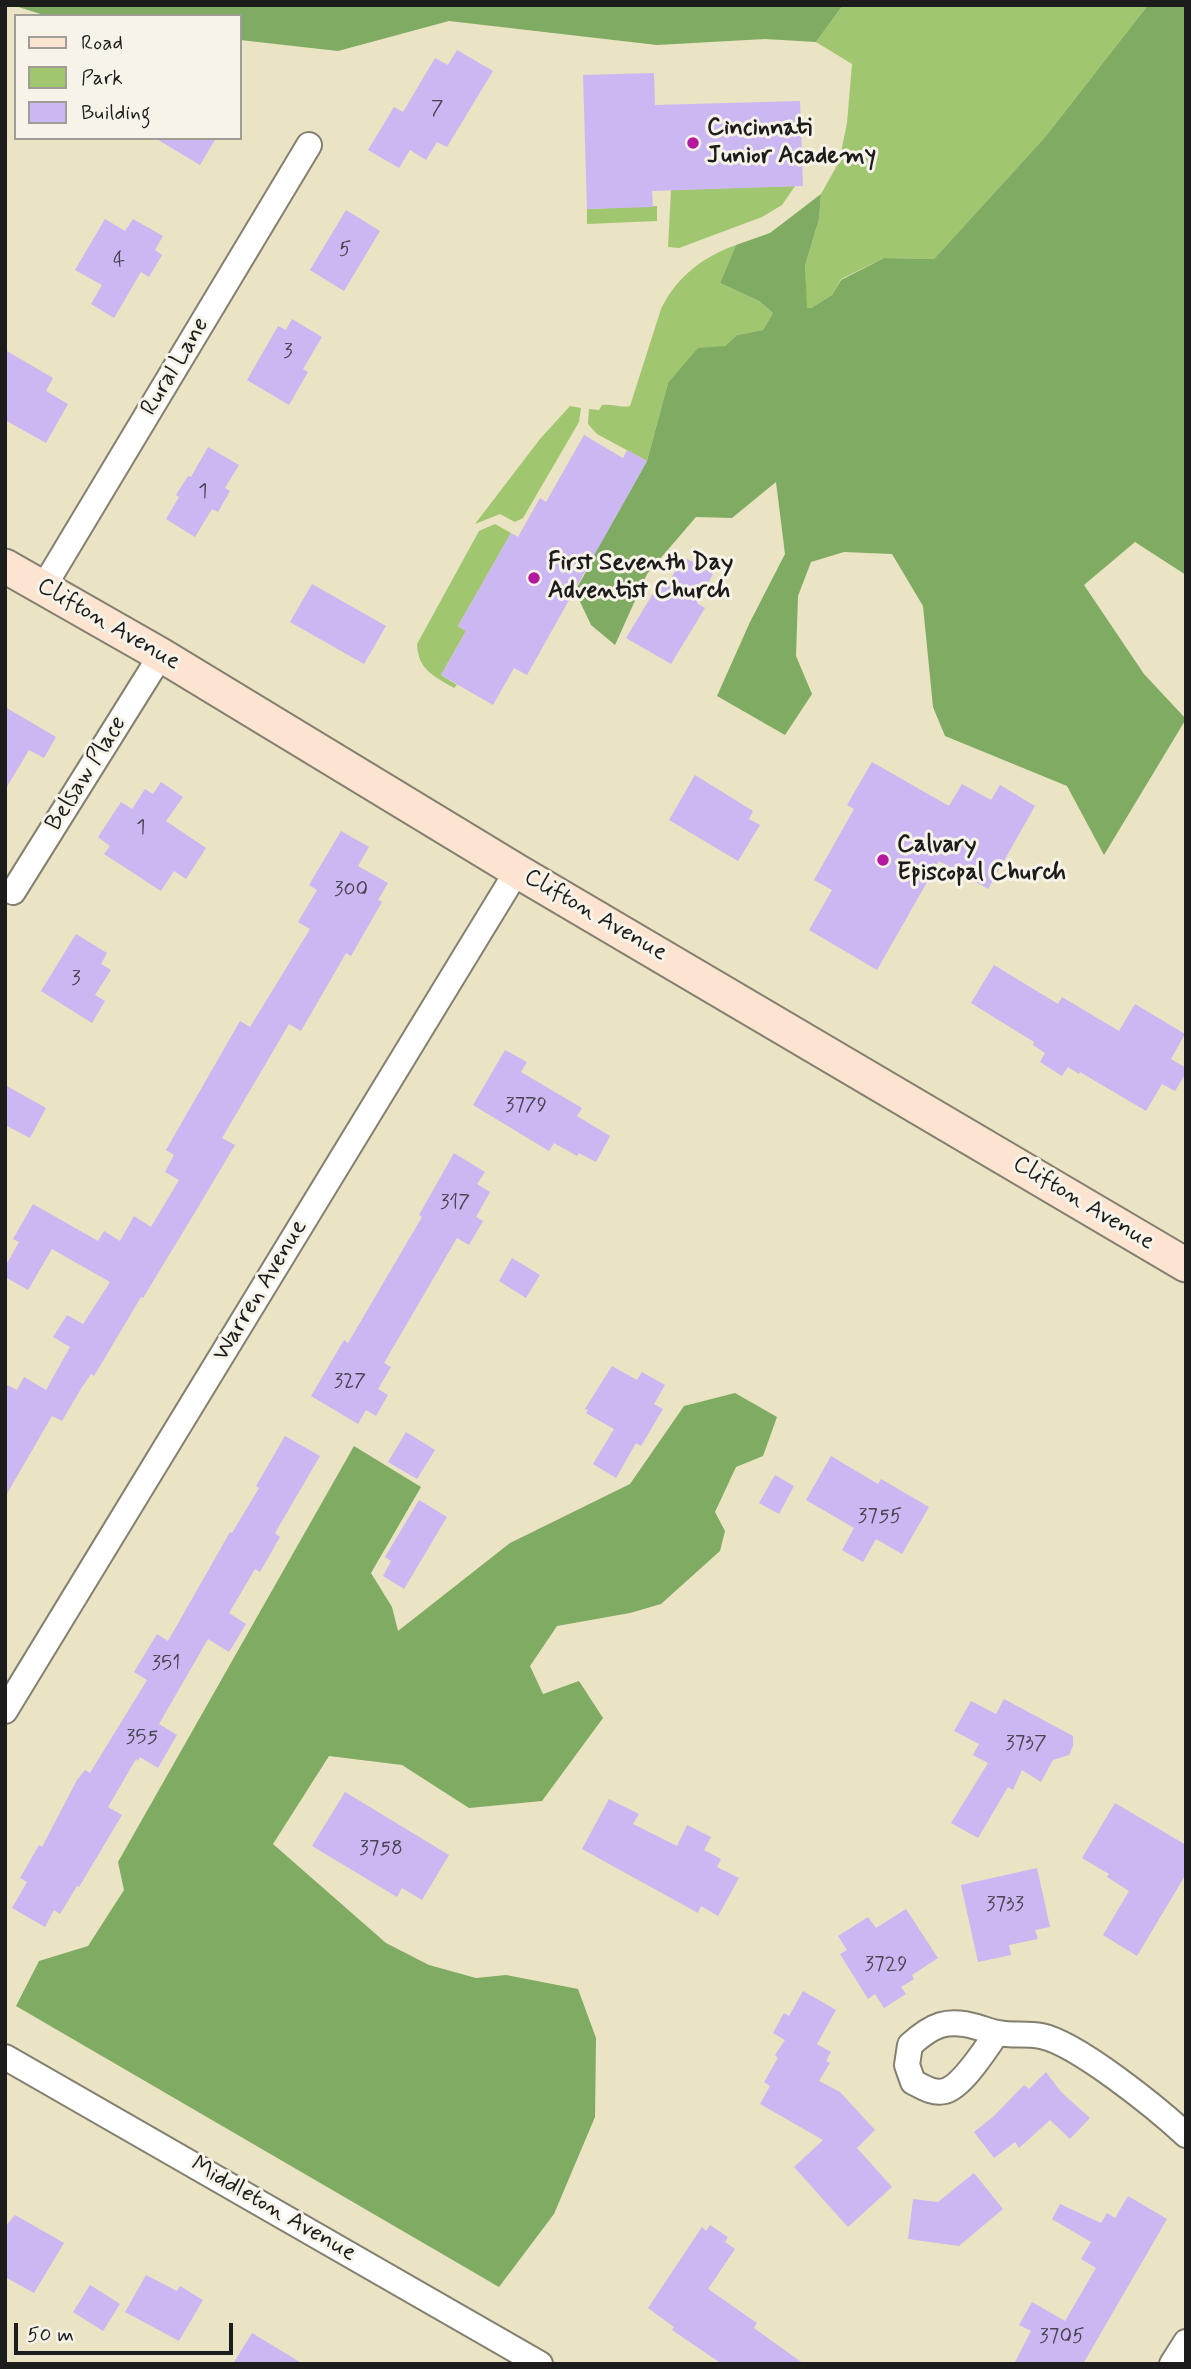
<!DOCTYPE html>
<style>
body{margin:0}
#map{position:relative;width:1191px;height:2369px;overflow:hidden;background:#eae3c4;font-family:Mynerve,sans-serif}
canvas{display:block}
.frame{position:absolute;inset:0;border:7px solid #1c1c1c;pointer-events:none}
.legend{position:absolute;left:14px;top:14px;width:228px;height:126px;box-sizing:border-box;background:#f7f3e8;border:2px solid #9f9d96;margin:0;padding:9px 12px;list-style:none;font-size:21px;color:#1c1c1c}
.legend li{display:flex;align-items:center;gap:14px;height:35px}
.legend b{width:35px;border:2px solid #9f9d96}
.scale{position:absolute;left:14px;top:2323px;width:219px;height:32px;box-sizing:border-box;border:4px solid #1c1c1c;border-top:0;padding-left:9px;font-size:21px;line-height:24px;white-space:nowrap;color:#1c1c1c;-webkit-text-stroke:5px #f7f3e8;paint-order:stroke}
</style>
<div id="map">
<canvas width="1191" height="2369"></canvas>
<div class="frame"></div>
<ul class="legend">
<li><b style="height:9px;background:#fde4d0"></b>Road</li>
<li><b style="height:19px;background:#a1c670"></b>Park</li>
<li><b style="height:19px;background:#cbb7f1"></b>Building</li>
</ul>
<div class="scale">50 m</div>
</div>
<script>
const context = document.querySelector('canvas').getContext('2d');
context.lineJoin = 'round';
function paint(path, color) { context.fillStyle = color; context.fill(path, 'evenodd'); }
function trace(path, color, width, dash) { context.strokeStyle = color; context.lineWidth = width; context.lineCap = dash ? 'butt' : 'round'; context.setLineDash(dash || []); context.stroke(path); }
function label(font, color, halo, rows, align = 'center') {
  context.font = font + ' Mynerve,sans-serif'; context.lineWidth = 6; context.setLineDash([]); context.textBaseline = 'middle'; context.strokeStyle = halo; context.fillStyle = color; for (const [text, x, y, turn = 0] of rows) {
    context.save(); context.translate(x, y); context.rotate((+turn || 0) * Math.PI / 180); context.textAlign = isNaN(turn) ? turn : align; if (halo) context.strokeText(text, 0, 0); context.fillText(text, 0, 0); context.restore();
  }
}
const green = new Path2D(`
 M 843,5 L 1148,5 L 1046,136 L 934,259 L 884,258 L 841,279 L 832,295 L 811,308 L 806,308 L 805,266 L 819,219 L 821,194 L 839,162 L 847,123 L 852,64 L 816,42 Z
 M 795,186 L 782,205 L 762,217 L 679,248 L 668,247 L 671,190 Z
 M 657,206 L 657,221 L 587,224 L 587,209 Z
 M 736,245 L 720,283 L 759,301 L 773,313 L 763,330 L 737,335 L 725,346 L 668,383 L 647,461 L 597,434 L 588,424 L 589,409 L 599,410 L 602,405 C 612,404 621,408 630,406 L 661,309 C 677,276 703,257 736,245 Z
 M 570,406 L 581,408 L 579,422 L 523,518 L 515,522 L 500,514 L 475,524 L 540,439 Z
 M 495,524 L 511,533 L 458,626 L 466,631 L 441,675 L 457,685 L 454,688 C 434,676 418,670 417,644 L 479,531 Z`);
const forest = new Path2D(`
 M 12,5 L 843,5 L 816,42 L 765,39 L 657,45 L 449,21 L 338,51 L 240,40 L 240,16 L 47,16 Z
 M 1148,5 L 1186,5 L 1186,575 L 1135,542 L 1084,585 L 1144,674 L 1186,719 L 1104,855 L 1067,786 L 945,736 L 933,707 L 923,606 L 892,554 L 844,552 L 811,562 L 798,596 L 796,656 L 812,694 L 785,735 L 717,696 L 750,622 L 785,554 L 776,482 L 732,518 L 696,517 L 647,574 L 615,645 L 591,625 L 575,591 L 590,565 L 583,560 L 603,539 L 647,461 L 668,383 L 698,348 L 725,346 L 737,335 L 763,330 L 773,313 L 759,301 L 720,283 L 736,245 L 770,233 L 821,194 L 819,219 L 805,266 L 807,308 L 811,308 L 832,295 L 841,280 L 884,258 L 934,259 L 1046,136 Z
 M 735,1393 L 777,1417 L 763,1456 L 736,1467 L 715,1512 L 725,1531 L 720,1551 L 661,1604 L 630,1613 L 557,1626 L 530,1666 L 543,1694 L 579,1681 L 603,1718 L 542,1801 L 469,1808 L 402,1765 L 329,1756 L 273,1844 L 386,1943 L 429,1965 L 476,1978 L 506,1975 L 578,1989 L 596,2038 L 595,2117 L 554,2214 L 499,2287 L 16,2006 L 39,1961 L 88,1946 L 124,1890 L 118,1862 L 354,1446 L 421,1487 L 371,1573 L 392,1607 L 398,1631 L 510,1543 L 630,1484 L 684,1406 Z`);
const building = new Path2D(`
 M 457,50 L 493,71 L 447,147 L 437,142 L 426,160 L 410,150 L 399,168 L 368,150 L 394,107 L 403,112 L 435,58 L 448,65 Z
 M 654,73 L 655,105 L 800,101 L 803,186 L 652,191 L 653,207 L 587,209 L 583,75 Z
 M 155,138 L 216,138 L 200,165 Z
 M 346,210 L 380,231 L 344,291 L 310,270 Z
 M 105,219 L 125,231 L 133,219 L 163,236 L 155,250 L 162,255 L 149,277 L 141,272 L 114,318 L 91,304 L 102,285 L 75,270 Z
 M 292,319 L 322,337 L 303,369 L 308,372 L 289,405 L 247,380 L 278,326 L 286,330 Z
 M 5,350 L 53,378 L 46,391 L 68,404 L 46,443 L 5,420 Z
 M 584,435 L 623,458 L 627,450 L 647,461 L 527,675 L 514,668 L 493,705 L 441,675 L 466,631 L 458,626 L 511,533 L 518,537 L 540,498 L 546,502 Z
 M 208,447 L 239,465 L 225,488 L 230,491 L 218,512 L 212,509 L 195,537 L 166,519 L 179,497 L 176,495 L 188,476 L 191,477 Z
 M 684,557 L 713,574 L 697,603 L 705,608 L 671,664 L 626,638 L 660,582 L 666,586 Z
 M 312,584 L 386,626 L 364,664 L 290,622 Z
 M 5,707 L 56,737 L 44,758 L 29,750 L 5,790 Z
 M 872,762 L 949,806 L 962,784 L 991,800 L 1000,785 L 1035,806 L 988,889 L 939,861 L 877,970 L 809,930 L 832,890 L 814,880 L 854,809 L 847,805 Z
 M 695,775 L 753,811 L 749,819 L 760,825 L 738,861 L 669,820 Z
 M 161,782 L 183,797 L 166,821 L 206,848 L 186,879 L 174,871 L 161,891 L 104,854 L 110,846 L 98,837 L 121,802 L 132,809 L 145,789 L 153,794 Z
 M 341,831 L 369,847 L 358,866 L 388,883 L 378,900 L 382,902 L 351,956 L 346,953 L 301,1031 L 289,1024 L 222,1138 L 235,1145 L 197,1209 L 143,1298 L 141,1297 L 94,1376 L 91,1374 L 82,1387 L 62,1421 L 52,1416 L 5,1497 L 5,1384 L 17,1390 L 24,1377 L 46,1390 L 70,1347 L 53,1337 L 67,1315 L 83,1324 L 110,1282 L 52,1249 L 28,1290 L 5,1277 L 5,1267 L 19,1242 L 13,1239 L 33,1204 L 98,1241 L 104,1231 L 120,1241 L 134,1216 L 151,1227 L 179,1180 L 165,1172 L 174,1155 L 166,1150 L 240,1021 L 250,1027 L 310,929 L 298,922 L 317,890 L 309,885 Z
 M 76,934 L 107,953 L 101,964 L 111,970 L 95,995 L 105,1001 L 92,1023 L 41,991 Z
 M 994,965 L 1058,1004 L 1062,997 L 1119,1031 L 1135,1004 L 1185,1034 L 1171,1059 L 1186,1068 L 1186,1073 L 1175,1091 L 1162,1084 L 1146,1111 L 1080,1072 L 1079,1074 L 1068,1067 L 1062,1076 L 1040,1062 L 1045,1053 L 1033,1045 L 1034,1042 L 971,1003 Z
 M 505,1050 L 527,1062 L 521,1072 L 582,1108 L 577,1116 L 610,1136 L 596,1162 L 579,1153 L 577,1156 L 554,1143 L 549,1151 L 473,1105 Z
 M 5,1085 L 46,1108 L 30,1138 L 5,1125 Z
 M 454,1153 L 485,1172 L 477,1184 L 490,1192 L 476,1217 L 483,1221 L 469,1245 L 457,1238 L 384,1363 L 391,1367 L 378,1389 L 388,1395 L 376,1416 L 366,1410 L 358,1424 L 311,1396 L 344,1340 L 348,1343 L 422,1217 L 419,1215 Z
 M 512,1258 L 540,1275 L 526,1298 L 499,1281 Z
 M 612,1366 L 637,1380 L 642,1372 L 665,1385 L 654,1404 L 663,1409 L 641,1446 L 636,1443 L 616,1478 L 593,1464 L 614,1429 L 586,1413 L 588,1410 L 585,1409 Z
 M 406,1432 L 435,1450 L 417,1479 L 388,1462 Z
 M 285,1436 L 320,1456 L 275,1533 L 280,1537 L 260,1572 L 255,1569 L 229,1613 L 246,1624 L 229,1652 L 208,1639 L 159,1724 L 177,1735 L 158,1768 L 140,1757 L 138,1761 L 136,1759 L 108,1807 L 122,1815 L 79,1887 L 77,1886 L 60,1914 L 54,1910 L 45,1927 L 12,1908 L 27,1882 L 20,1878 L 39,1845 L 42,1847 L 77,1780 L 85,1770 L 90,1773 L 147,1680 L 134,1672 L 157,1634 L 168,1641 L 230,1532 L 232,1533 L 259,1488 L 256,1486 Z
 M 831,1456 L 878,1484 L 881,1479 L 929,1507 L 902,1554 L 876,1539 L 863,1562 L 842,1550 L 854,1528 L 806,1500 Z
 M 775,1475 L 794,1486 L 779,1514 L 759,1503 Z
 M 419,1500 L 447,1517 L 404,1589 L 383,1576 L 391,1561 L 385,1557 Z
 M 1004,1699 L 1073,1736 L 1073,1746 L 1069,1755 L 1053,1760 L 1041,1782 L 1022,1770 L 1013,1790 L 1008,1787 L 978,1838 L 951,1823 L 988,1763 L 973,1755 L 979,1744 L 954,1731 L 971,1701 L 996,1714 Z
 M 345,1792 L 449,1855 L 422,1900 L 402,1888 L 397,1897 L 312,1846 Z
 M 609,1799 L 639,1814 L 633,1824 L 677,1846 L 687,1825 L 711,1837 L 704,1850 L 721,1859 L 717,1867 L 739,1878 L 718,1916 L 701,1906 L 698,1913 L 582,1849 Z
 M 1115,1803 L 1186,1845 L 1186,1874 L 1137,1956 L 1103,1935 L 1129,1891 L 1107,1877 L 1109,1874 L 1082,1858 Z
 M 1037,1868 L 1050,1927 L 1035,1930 L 1038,1939 L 1009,1945 L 1011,1955 L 978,1962 L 961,1885 Z
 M 906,1909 L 938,1958 L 912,1975 L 914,1979 L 901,1987 L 906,1994 L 884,2008 L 875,1994 L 868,1999 L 840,1954 L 847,1950 L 838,1936 L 868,1917 L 876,1928 Z
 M 803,1991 L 836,2010 L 817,2044 L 831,2052 L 826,2061 L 830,2063 L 819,2081 L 840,2092 L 875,2130 L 857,2148 L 892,2187 L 848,2227 L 794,2167 L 823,2140 L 760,2104 L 770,2086 L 764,2082 L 778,2058 L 775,2055 L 785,2040 L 773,2033 L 784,2013 L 789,2016 Z
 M 1046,2072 L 1061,2092 L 1090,2118 L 1070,2139 L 1050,2120 L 1019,2148 L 1015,2142 L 994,2158 L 974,2132 L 994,2116 L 1024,2085 L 1029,2089 Z
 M 974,2173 L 1003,2209 L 959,2246 L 908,2239 L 913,2199 L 938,2202 Z
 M 1128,2196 L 1167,2219 L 1083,2364 L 1014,2364 L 1031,2331 L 1019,2325 L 1032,2302 L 1065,2321 L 1096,2268 L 1081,2259 L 1091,2242 L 1052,2219 L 1060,2204 L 1101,2223 L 1107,2213 L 1115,2218 Z
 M 15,2215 L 64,2243 L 34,2293 L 5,2277 L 5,2227 Z
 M 710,2225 L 728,2237 L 725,2242 L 735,2249 L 708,2289 L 757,2323 L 754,2328 L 804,2364 L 722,2364 L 672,2330 L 674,2327 L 648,2308 L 702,2227 L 706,2231 Z
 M 146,2275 L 177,2291 L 180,2286 L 203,2300 L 179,2341 L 125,2312 Z
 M 90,2285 L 120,2304 L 103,2331 L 73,2312 Z
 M 252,2333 L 303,2364 L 233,2364 Z`);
const minor = new Path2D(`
 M 43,588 L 309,145
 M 13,892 L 161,655
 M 5,1711 L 517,871
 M 997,2033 C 986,2048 963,2086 945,2091 C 933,2094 923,2087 913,2082 L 907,2065 L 910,2045 C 932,2025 947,2018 977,2027 C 984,2029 991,2032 998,2033 C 1012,2036 1027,2033 1041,2036 C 1077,2043 1158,2109 1186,2135
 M 5,2057 L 540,2364
 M 1172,2364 L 1186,2342`);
const secondary = new Path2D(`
 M 5,566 L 161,655 L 517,871 L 1186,1265`);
const markers = [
 [693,143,7,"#b5179e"],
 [534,578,7,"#b5179e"],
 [883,860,7,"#b5179e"]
];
const numberNames = [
 ["7",437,110],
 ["5",345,251],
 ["4",119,262],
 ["3",288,353],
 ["1",203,493],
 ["1",141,829],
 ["300",351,891],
 ["3",76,980],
 ["3779",526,1107],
 ["317",455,1204],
 ["327",350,1383],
 ["3755",880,1518],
 ["351",166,1665],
 ["355",142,1739],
 ["3737",1026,1745],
 ["3758",381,1850],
 ["3733",1005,1906],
 ["3729",886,1966],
 ["3705",1062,2338]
];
const poiNames = [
 ["Cincinnati",707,129],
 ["Junior Academy",707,157],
 ["First Seventh Day",548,564],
 ["Adventist Church",548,592],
 ["Calvary",897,846],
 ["Episcopal Church",897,874]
];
const streetNames = [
 ["Rural Lane",176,367,-59],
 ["Clifton Avenue",108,625,30],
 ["Belsaw Place",87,774,-58],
 ["Clifton Avenue",595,916,30],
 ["Clifton Avenue",1083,1204,31],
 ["Warren Avenue",261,1291,-59],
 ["Middleton Avenue",273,2210,30]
];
paint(green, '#a1c670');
paint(forest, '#80ab62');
paint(building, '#cbb7f1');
trace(minor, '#838070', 28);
trace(secondary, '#838070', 37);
trace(minor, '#fff', 24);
trace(secondary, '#fde4d0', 33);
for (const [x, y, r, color] of markers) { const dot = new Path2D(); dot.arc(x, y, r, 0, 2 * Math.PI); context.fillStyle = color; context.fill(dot); trace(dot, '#f7f3e8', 2.5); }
label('21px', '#484351', null, numberNames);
label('bold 24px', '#1c1c1c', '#f7f3e8', poiNames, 'left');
label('24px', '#1c1c1c', '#f7f3e8', streetNames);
</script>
